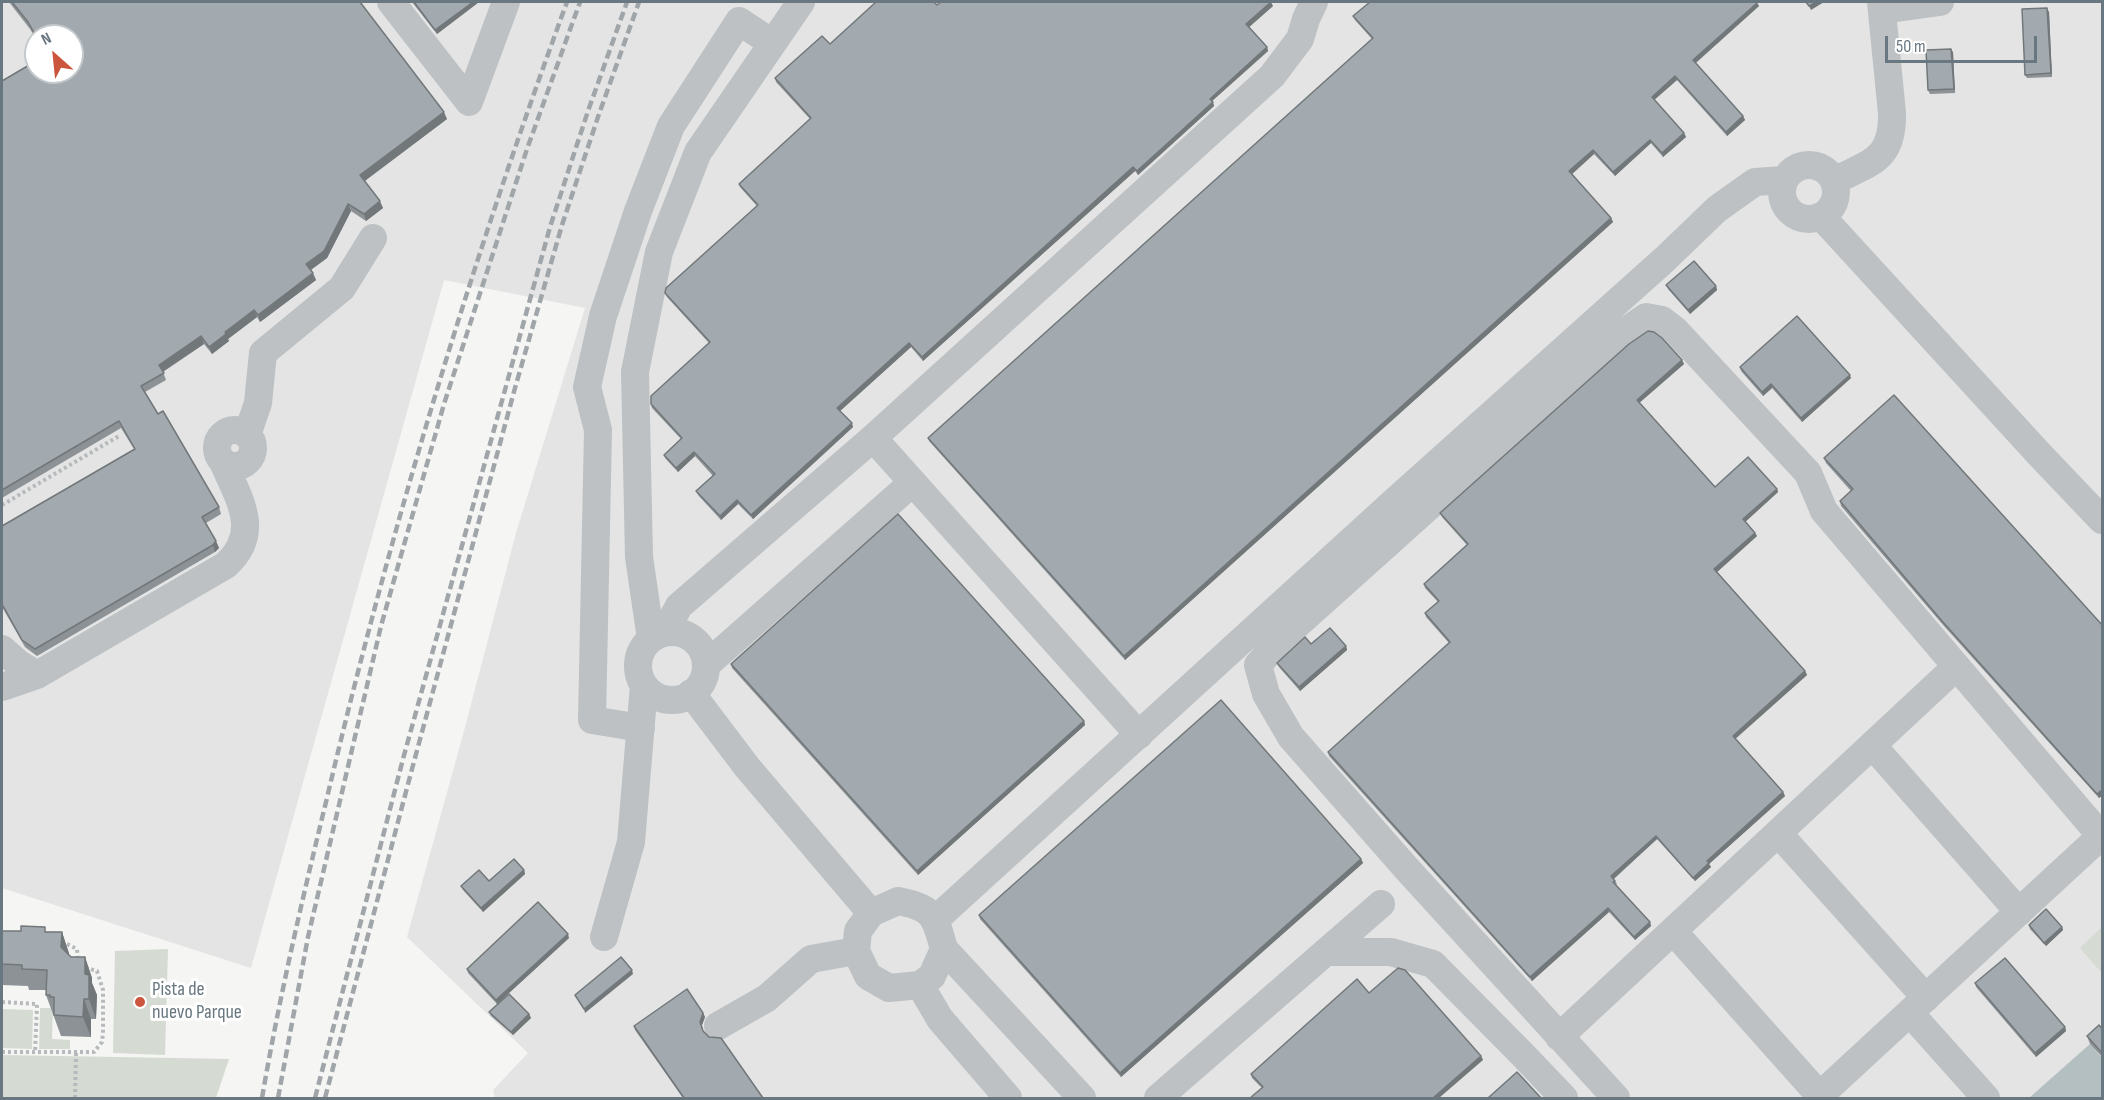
<!DOCTYPE html>
<style>
body{margin:0}
#map{position:relative;width:2104px;height:1100px;overflow:hidden;background:#f5f5f3;font-family:"Sofia Sans Condensed",sans-serif}
canvas{display:block}
.frame{position:absolute;inset:0;border:3px solid #697780;pointer-events:none}
.north{position:absolute;left:24px;top:24px;width:60px;height:60px;box-sizing:border-box;background:#fff;border:2px solid #c3c9cc;border-radius:50%;rotate:333deg;font-size:16px;font-weight:700;line-height:24px;text-align:center;color:#697780}
.north::after{content:'';display:block;margin:auto;width:21px;height:27px;background:#cb563d;clip-path:polygon(50% 0,100% 100%,50% 72%,0 100%)}
.scale{position:absolute;left:1885px;top:36px;width:152px;height:27px;box-sizing:border-box;border:3px solid #697780;border-top:0;padding-left:8px;font-size:18px;line-height:21px;white-space:nowrap;color:#697780;-webkit-text-stroke:4px #fff;paint-order:stroke}
</style>
<div id="map">
<canvas width="2104" height="1100"></canvas>
<div class="frame"></div>
<div class="north">N</div>
<div class="scale">50 m</div>
</div>
<script>
const context = document.querySelector('canvas').getContext('2d');
context.lineJoin = 'round';
function paint(path, color) { context.fillStyle = color; context.fill(path, 'evenodd'); }
function trace(path, color, width, dash) { context.strokeStyle = color; context.lineWidth = width; context.lineCap = dash ? 'butt' : 'round'; context.setLineDash(dash || []); context.stroke(path); }
function label(font, color, halo, rows, align = 'center') {
  context.font = font + ' "Sofia Sans Condensed",sans-serif'; context.lineWidth = 6; context.setLineDash([]); context.textBaseline = 'middle'; context.strokeStyle = halo; context.fillStyle = color; for (const [text, x, y, turn = 0] of rows) {
    context.save(); context.translate(x, y); context.rotate((+turn || 0) * Math.PI / 180); context.textAlign = isNaN(turn) ? turn : align; if (halo) context.strokeText(text, 0, 0); context.fillText(text, 0, 0); context.restore();
  }
}
const built = new Path2D(`
 M 2,2 L 2102,2 L 2102,1098 L 495,1098 L 493,1090 L 528,1053 L 407,937 L 464,731 L 516,533 L 585,308 L 444,280 L 251,968 L 2,888 ZM 36,36 L 72,36 L 72,72 L 36,72 Z`);
const green = new Path2D(`
 M 2102,927 L 2102,973 L 2080,948 Z
 M 168,949 L 165,1055 L 113,1053 L 115,951 Z
 M 40,1008 L 53,1008 L 52,1039 L 70,1040 L 70,1049 L 39,1049 Z
 M 2,1009 L 33,1010 L 32,1049 L 2,1048 Z
 M 2,1055 L 229,1059 L 216,1098 L 2,1098 Z`);
const water = new Path2D(`
 M 2090,1044 L 2102,1058 L 2102,1096 L 2100,1098 L 2029,1098 Z`);
const path = new Path2D(`
 M 2,505 L 119,436
 M 61,944 L 67,944 L 77,949 L 78,961
 M 2,1002 L 37,1004 L 35,1053
 M 2,1052 L 94,1052 L 102,1042 L 103,1033 L 103,990 L 97,971 L 87,968
 M 75,1098 L 76,1052`);
const minor = new Path2D(`
 M 391,2 L 469,102 L 506,2
 M 1882,10 L 1940,2
 M1782 192a27 27 0 1 1 54 0a27 27 0 1 1-54 0Z
 M 1834,181 C 1871,162 1893,160 1892,113 L 1881,2
 M 1821,216 L 2040,455 L 2102,520
 M217 448a18 18 0 1 1 36 0a18 18 0 1 1-36 0Z
 M 247,435 L 258,403 L 263,353 L 342,288 L 373,238
 M 873,438 L 1139,735
 M638 666a34 34 0 1 1 68 0a34 34 0 1 1-68 0Z
 M 664,633 L 679,606 L 873,438 L 1272,76 L 1300,39 L 1306,19 L 1314,2
 M 651,639 L 639,557 L 635,372 L 659,252 L 698,152 L 801,2
 M 2,649 L 19,664 L 37,675
 M 706,665 L 912,483
 M 2,687 L 37,675 L 226,565 C 262,532 239,499 223,462
 M 691,693 L 747,767 L 871,913
 M 641,728 L 592,720 L 598,430 L 587,387 L 603,316 L 638,211 L 671,126 L 739,21 L 772,43
 M 1872,745 L 2019,912
 M 1778,833 L 1926,998
 M 898,901 C 934,908 935,916 944,949 L 932,976 L 920,985 L 889,988 L 868,976 L 856,951 L 858,931 L 871,913 Z
 M 936,919 L 1397,499 L 1665,259 L 1717,209 L 1755,182 L 1784,180
 M 1673,931 L 1822,1098
 M 604,937 L 631,842 L 644,686
 M 944,949 L 1082,1098
 M 1327,952 L 1391,952 L 1433,964 L 1521,1053 L 1564,1098
 M 920,985 L 940,1019 L 1008,1098
 M 1910,1013 L 1986,1098
 M 718,1026 L 767,998 L 811,959 L 856,951
 M 1559,1037 L 1956,667
 M 1158,1098 L 1381,904
 M 1616,1098 L 1407,869 L 1291,737 L 1266,694 L 1258,665 L 1281,639 L 1620,335 L 1646,317 L 1662,320 L 1675,330 L 1808,473 L 1824,511 L 2101,836
 M 1817,1098 L 2102,835`);
const rail = new Path2D(`
 M 262,1098 C 279,999 302,900 326,802 C 390,530 471,263 567,2
 M 278,1098 L 308,937 L 381,626 L 444,404 L 527,149 L 580,2
 M 315,1098 L 403,759 L 550,227 L 588,111 L 627,2
 M 325,1098 L 412,769 L 515,388 L 562,225 L 599,114 L 639,2`);
const wall = new Path2D(`
 M 9,2 L 360,2 L 447,119 L 365,181 L 383,208 L 366,221 L 351,211 L 327,258 L 311,270 L 316,280 L 260,322 L 257,317 L 228,339 L 229,341 L 212,354 L 204,344 L 163,372 L 166,380 L 145,392 L 158,414 L 219,507 L 221,514 L 206,523 L 219,548 L 215,552 L 37,656 L 25,647 L 2,607 L 2,526 L 134,449 L 121,428 L 2,498 L 2,81 L 72,72 L 36,36 L 36,39 L 30,29 Z
 M 412,2 L 479,2 L 437,34 Z
 M 1757,3 L 1759,6 L 1696,63 L 1743,116 L 1745,120 L 1727,136 L 1677,80 L 1654,100 L 1684,133 L 1686,137 L 1663,157 L 1651,143 L 1615,176 L 1594,154 L 1572,174 L 1611,218 L 1613,222 L 1125,660 L 929,441 L 928,438 L 1372,39 L 1355,20 L 1353,16 Z
 M 937,5 L 1273,6 L 1249,27 L 1267,47 L 1268,51 L 1212,101 L 1214,106 L 1138,175 L 1135,171 L 923,361 L 911,347 L 840,411 L 853,427 L 753,519 L 738,504 L 721,520 L 698,495 L 696,491 L 713,476 L 695,456 L 678,472 L 665,458 L 664,455 L 681,439 L 652,408 L 651,404 L 709,343 L 667,297 L 665,293 L 757,206 L 740,187 L 739,184 L 810,119 L 776,82 L 775,78 L 830,44 Z
 M 2049,12 L 2052,77 L 2027,78 L 2025,75 Z
 M 1953,52 L 1955,93 L 1930,94 L 1928,90 Z
 M 1666,285 L 1716,286 L 1717,290 L 1690,314 L 1668,289 Z
 M 1682,360 L 1684,364 L 1639,403 L 1715,487 L 1777,489 L 1778,492 L 1745,522 L 1755,533 L 1757,536 L 1717,572 L 1805,671 L 1807,675 L 1735,739 L 1783,792 L 1785,796 L 1709,864 L 1711,867 L 1695,881 L 1657,839 L 1614,879 L 1615,881 L 1617,884 L 1616,885 L 1650,922 L 1651,926 L 1635,940 L 1609,912 L 1532,981 L 1329,756 L 1328,752 L 1449,643 L 1426,617 L 1425,613 L 1438,602 L 1425,588 L 1424,584 L 1467,545 L 1442,517 L 1440,513 Z
 M 1740,367 L 1851,378 L 1802,422 L 1772,388 L 1763,396 L 1741,371 Z
 M 1824,458 L 2103,626 L 2103,795 L 2099,798 L 1944,626 L 1841,506 L 1840,501 L 1851,491 L 1826,463 Z
 M 1346,646 L 1347,650 L 1300,691 L 1279,667 L 1277,663 Z
 M 731,664 L 1084,721 L 1085,725 L 918,875 L 732,668 Z
 M 1361,859 L 1363,863 L 1121,1077 L 980,919 L 979,915 Z
 M 524,870 L 525,874 L 483,912 L 463,890 L 461,886 L 489,881 Z
 M 2029,925 L 2062,927 L 2063,930 L 2046,946 L 2030,929 Z
 M 2,931 L 62,932 L 69,955 L 71,957 L 85,957 L 92,978 L 92,983 L 97,995 L 96,1019 L 91,1019 L 91,1037 L 61,1036 L 46,995 L 46,990 L 29,990 L 28,986 L 2,985 Z
 M 569,938 L 497,1004 L 468,973 L 467,969 Z
 M 1975,983 L 2065,1027 L 2066,1031 L 2036,1057 L 1976,987 Z
 M 1369,993 L 1481,1056 L 1483,1060 L 1262,1088 L 1252,1078 L 1251,1074 Z
 M 489,1012 L 529,1014 L 531,1018 L 513,1035 L 491,1016 Z
 M 703,1013 L 705,1017 L 702,1025 L 703,1031 L 763,1098 L 683,1098 L 635,1030 L 634,1026 Z
 M 2103,1030 L 2103,1058 L 2090,1044 L 2087,1036 Z`);
const shadedWall = new Path2D(`
 M 473,2 L 479,2 L 437,34 L 435,30 Z
 M 1271,2 L 1273,6 L 1248,28 L 1246,24 Z
 M 1817,2 L 1824,2 L 1811,10 L 1809,6 Z
 M 1757,3 L 1759,6 L 1694,64 L 1693,60 Z
 M 2047,8 L 2049,12 L 2052,77 L 2051,73 Z
 M 1267,47 L 1268,51 L 1211,102 L 1210,99 Z
 M 1951,49 L 1953,52 L 1955,93 L 1954,89 Z
 M 1675,76 L 1677,80 L 1653,101 L 1652,97 Z
 M 1213,102 L 1214,106 L 1138,175 L 1137,171 Z
 M 444,112 L 447,119 L 363,182 L 360,175 Z
 M 1743,116 L 1745,120 L 1727,136 L 1726,132 Z
 M 1684,133 L 1686,137 L 1663,157 L 1662,153 Z
 M 1650,140 L 1651,143 L 1615,176 L 1613,172 Z
 M 1593,150 L 1594,154 L 1571,175 L 1569,171 Z
 M 1133,167 L 1135,171 L 923,361 L 922,357 Z
 M 380,201 L 383,208 L 366,221 L 364,214 Z
 M 348,204 L 351,211 L 327,258 L 309,271 L 306,264 Z
 M 1611,218 L 1613,222 L 1125,660 L 1124,656 Z
 M 313,273 L 316,280 L 260,322 L 258,315 Z
 M 1716,286 L 1717,290 L 1690,314 L 1688,310 Z
 M 254,310 L 257,317 L 228,339 L 229,341 L 212,354 L 209,347 L 225,332 Z
 M 201,336 L 204,344 L 162,372 L 159,365 Z
 M 909,343 L 911,347 L 839,412 L 837,408 Z
 M 1682,360 L 1684,364 L 1638,404 L 1637,400 Z
 M 1850,375 L 1851,378 L 1802,422 L 1801,418 Z
 M 1771,384 L 1772,388 L 1763,396 L 1762,392 Z
 M 852,423 L 853,427 L 753,519 L 751,515 Z
 M 694,452 L 695,456 L 678,472 L 676,468 Z
 M 1777,489 L 1778,492 L 1744,523 L 1743,519 Z
 M 737,500 L 738,504 L 721,520 L 720,516 Z
 M 1755,533 L 1757,536 L 1716,573 L 1714,569 Z
 M 216,541 L 219,548 L 215,552 L 213,545 Z
 M 1346,646 L 1347,650 L 1300,691 L 1299,687 Z
 M 1805,671 L 1807,675 L 1734,740 L 1733,736 Z
 M 1084,721 L 1085,725 L 918,875 L 917,871 Z
 M 2103,789 L 2103,795 L 2099,798 L 2097,794 Z
 M 1783,792 L 1785,796 L 1709,864 L 1711,867 L 1695,881 L 1693,878 L 1707,861 Z
 M 1656,836 L 1657,839 L 1612,880 L 1611,876 Z
 M 1361,859 L 1363,863 L 1121,1077 L 1120,1073 Z
 M 524,870 L 525,874 L 483,912 L 481,908 Z
 M 1608,908 L 1609,912 L 1532,981 L 1530,977 Z
 M 1650,922 L 1651,926 L 1635,940 L 1634,937 Z
 M 2062,927 L 2063,930 L 2046,946 L 2044,943 Z
 M 62,932 L 69,953 L 69,967 L 61,947 Z
 M 568,934 L 569,938 L 497,1004 L 496,1000 Z
 M 85,957 L 92,978 L 92,983 L 97,995 L 96,1019 L 89,999 L 85,974 Z
 M 632,970 L 633,974 L 585,1013 L 584,1009 Z
 M 84,999 L 91,1019 L 91,1037 L 83,1017 Z
 M 703,1013 L 705,1017 L 702,1025 L 700,1022 Z
 M 529,1014 L 531,1018 L 513,1035 L 511,1032 Z
 M 2065,1027 L 2066,1031 L 2036,1057 L 2035,1053 Z
 M 1481,1056 L 1483,1060 L 1439,1098 L 1433,1098 Z`);
const building = new Path2D(`
 M 12,2 L 360,2 L 444,112 L 360,175 L 380,201 L 364,214 L 348,204 L 324,251 L 306,264 L 313,273 L 258,315 L 254,310 L 225,332 L 226,334 L 209,347 L 201,336 L 159,365 L 164,373 L 141,386 L 158,414 L 163,411 L 219,507 L 202,517 L 216,541 L 213,545 L 35,649 L 22,640 L 2,604 L 2,526 L 135,449 L 119,421 L 2,490 L 2,81 L 36,61 L 36,72 L 72,72 L 72,36 L 36,36 L 28,22 Z
 M 414,2 L 473,2 L 435,30 Z
 M 876,2 L 934,2 L 937,5 L 941,2 L 1271,2 L 1246,24 L 1267,47 L 1210,99 L 1213,102 L 1137,171 L 1133,167 L 922,357 L 909,343 L 837,408 L 852,423 L 751,515 L 737,500 L 720,516 L 696,491 L 715,474 L 694,452 L 676,468 L 664,455 L 682,438 L 651,404 L 651,396 L 710,342 L 665,293 L 666,288 L 758,205 L 739,184 L 811,118 L 775,78 L 822,36 L 830,44 Z
 M 1370,2 L 1756,2 L 1757,3 L 1693,60 L 1743,116 L 1726,132 L 1675,76 L 1652,97 L 1684,133 L 1662,153 L 1650,140 L 1613,172 L 1593,150 L 1569,171 L 1611,218 L 1124,656 L 928,438 L 1373,38 L 1353,16 Z
 M 1806,2 L 1817,2 L 1809,6 Z
 M 2047,8 L 2051,73 L 2025,75 L 2022,9 Z
 M 1951,49 L 1954,89 L 1928,90 L 1926,50 Z
 M 1694,261 L 1716,286 L 1688,310 L 1666,285 Z
 M 1797,316 L 1850,375 L 1801,418 L 1771,384 L 1762,392 L 1740,367 Z
 M 1648,331 L 1654,332 L 1662,338 L 1682,360 L 1637,400 L 1715,487 L 1748,457 L 1777,489 L 1743,519 L 1755,533 L 1714,569 L 1805,671 L 1733,736 L 1783,792 L 1707,861 L 1709,863 L 1693,878 L 1656,836 L 1611,876 L 1615,881 L 1613,882 L 1650,922 L 1634,937 L 1608,908 L 1530,977 L 1328,752 L 1450,642 L 1425,613 L 1439,601 L 1424,584 L 1468,544 L 1440,513 L 1629,344 Z
 M 1894,395 L 2103,626 L 2103,789 L 2097,794 L 1942,621 L 1840,501 L 1853,489 L 1824,458 Z
 M 898,514 L 1084,721 L 917,871 L 731,664 Z
 M 1330,628 L 1346,646 L 1299,687 L 1277,663 L 1305,637 L 1311,644 Z
 M 1221,700 L 1361,859 L 1120,1073 L 979,915 Z
 M 514,859 L 524,870 L 481,908 L 461,886 L 479,870 L 489,881 Z
 M 538,902 L 568,934 L 496,1000 L 467,969 Z
 M 2046,909 L 2062,927 L 2044,943 L 2029,925 Z
 M 21,926 L 45,927 L 45,932 L 62,932 L 61,947 L 71,957 L 85,957 L 85,974 L 89,975 L 89,999 L 84,999 L 83,1017 L 54,1015 L 54,997 L 50,997 L 50,995 L 46,995 L 47,970 L 22,969 L 22,965 L 2,964 L 2,931 L 21,931 Z
 M 621,957 L 632,970 L 584,1009 L 575,995 Z
 M 2005,958 L 2065,1027 L 2035,1053 L 1975,983 Z
 M 1398,968 L 1405,970 L 1481,1056 L 1433,1098 L 1250,1098 L 1263,1087 L 1251,1074 L 1357,979 L 1369,993 Z
 M 687,989 L 703,1013 L 700,1022 L 703,1031 L 709,1037 L 721,1038 L 763,1098 L 684,1098 L 634,1026 Z
 M 509,994 L 529,1014 L 511,1032 L 489,1012 Z
 M 2099,1025 L 2103,1030 L 2103,1054 L 2087,1036 Z
 M 1517,1072 L 1541,1098 L 1488,1098 Z`);
const markers = [
 [140,1002,6,"#cb563d"]
];
const poiNames = [
 ["Pista de",152,990],
 ["nuevo Parque",152,1013]
];
paint(built, '#e3e4e3');
paint(green, '#d5dad2');
paint(water, '#b4bfc2');
trace(path, '#b7babc', 4, [3, 3]);
trace(minor, '#bdc1c4', 28);
trace(rail, '#a0a5a9', 4.5, [9, 4.5]);
paint(wall, '#8c9296');
paint(shadedWall, '#72777a');
paint(building, '#a3aaaf');
trace(building, '#72777a', 1.5);
for (const [x, y, r, color] of markers) { const dot = new Path2D(); dot.arc(x, y, r, 0, 2 * Math.PI); context.fillStyle = color; context.fill(dot); trace(dot, '#fff', 2); }
label('20px', '#697780', '#fff', poiNames, 'left');
</script>
